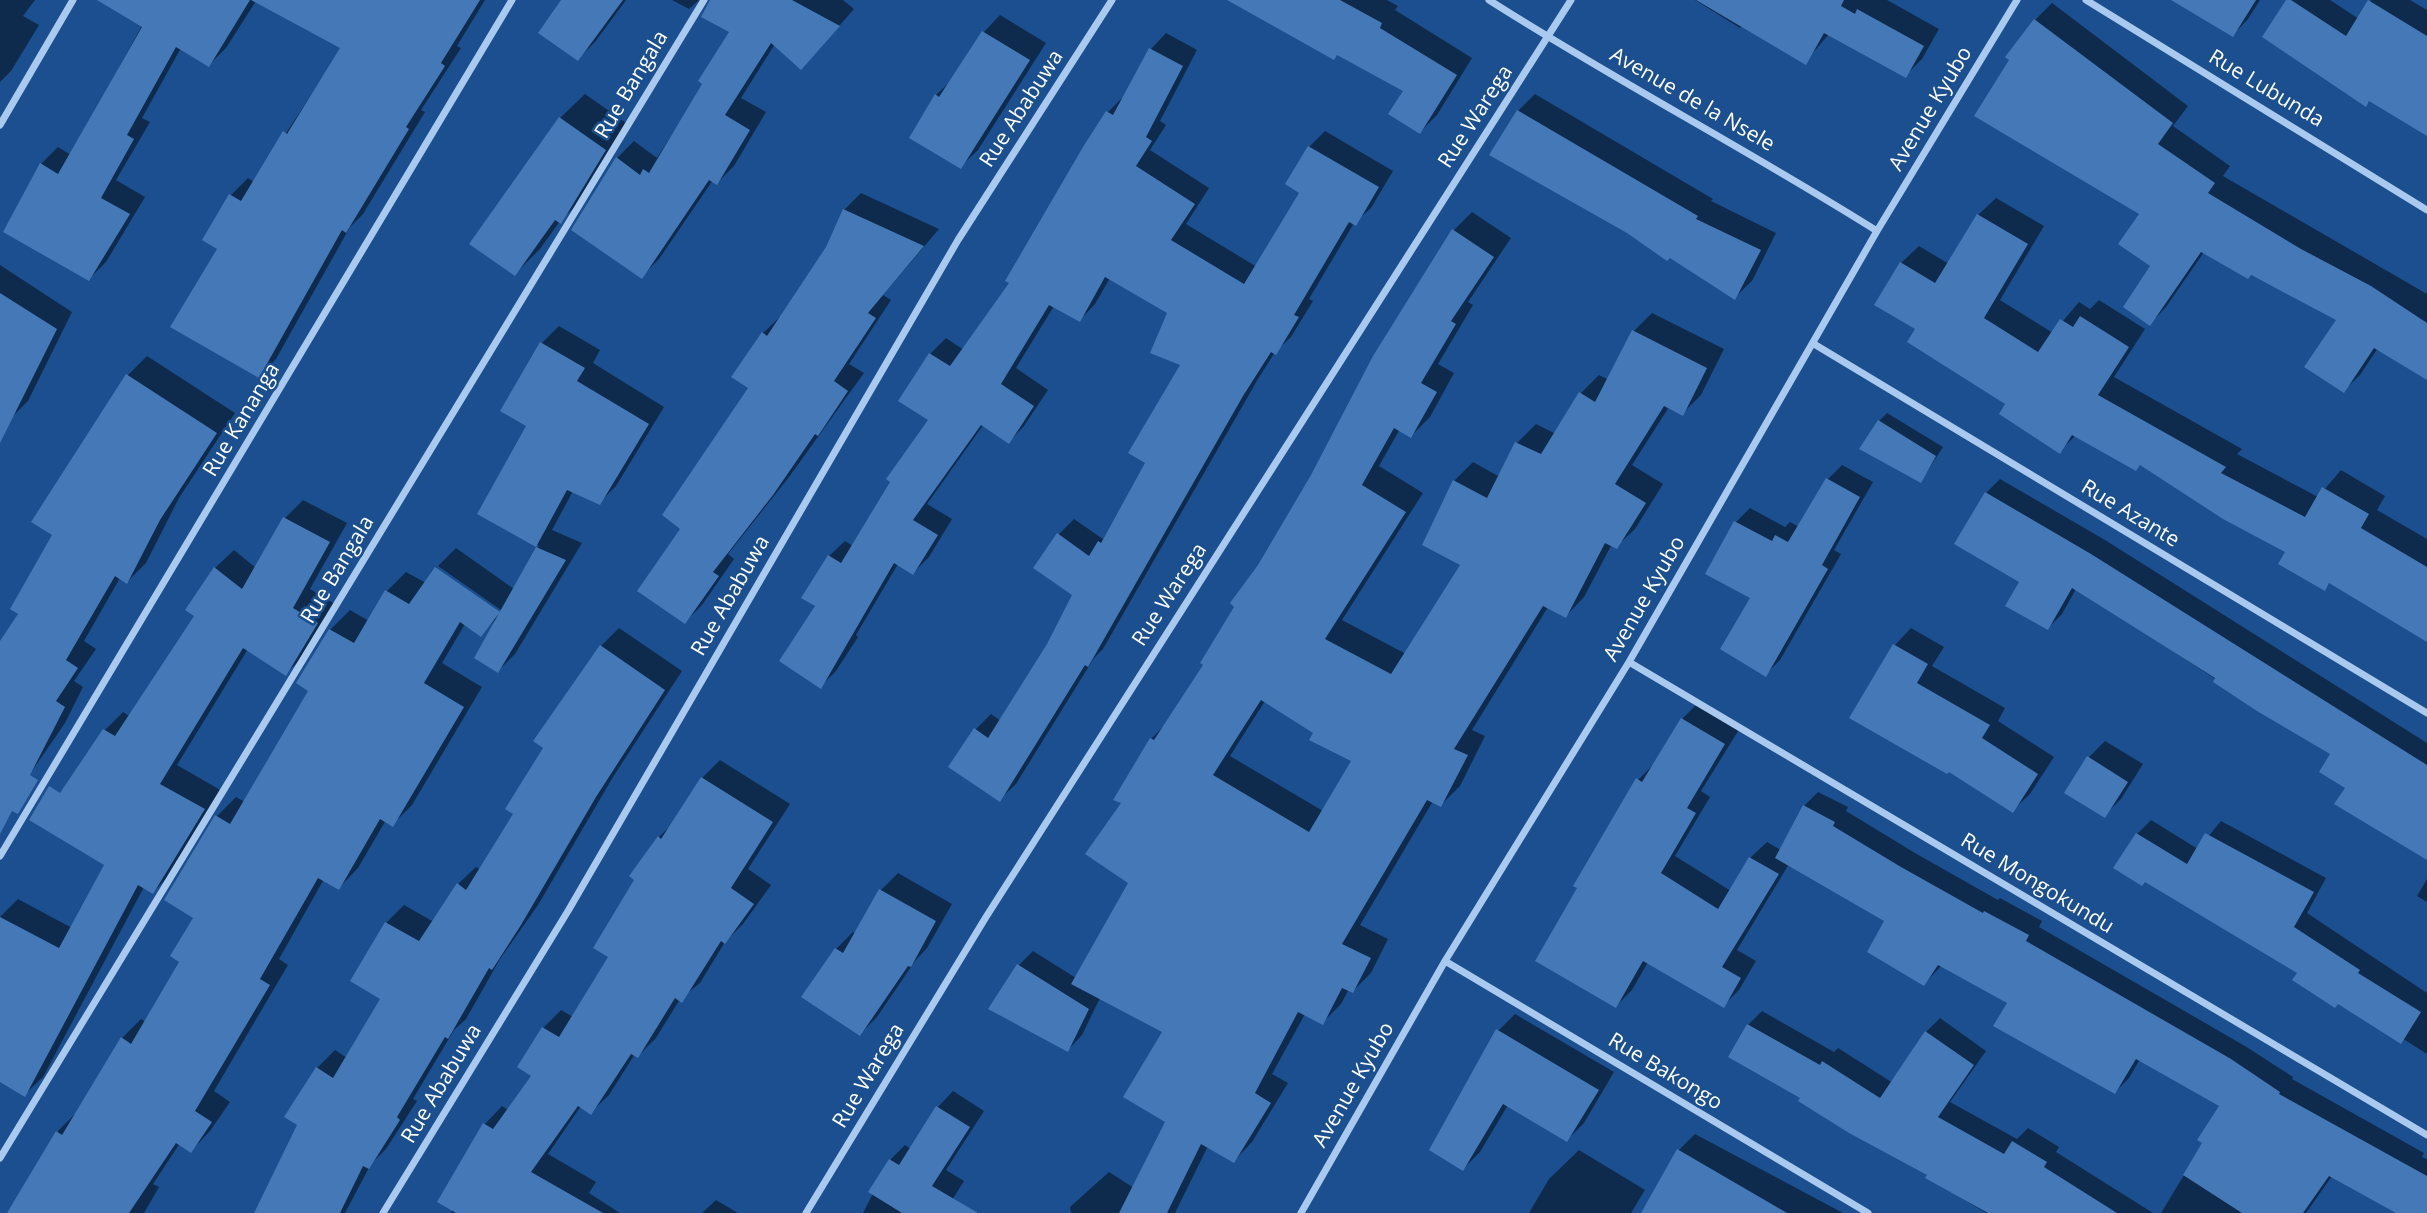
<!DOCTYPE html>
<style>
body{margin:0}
canvas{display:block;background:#1b4f8f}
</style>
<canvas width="2427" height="1213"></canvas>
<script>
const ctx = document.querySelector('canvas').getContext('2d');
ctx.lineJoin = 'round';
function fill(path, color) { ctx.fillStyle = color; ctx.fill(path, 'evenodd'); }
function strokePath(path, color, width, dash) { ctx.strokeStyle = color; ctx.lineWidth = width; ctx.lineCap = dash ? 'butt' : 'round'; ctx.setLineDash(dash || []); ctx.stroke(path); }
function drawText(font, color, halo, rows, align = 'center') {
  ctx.font = font + ' "Open Sans",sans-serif'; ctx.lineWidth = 5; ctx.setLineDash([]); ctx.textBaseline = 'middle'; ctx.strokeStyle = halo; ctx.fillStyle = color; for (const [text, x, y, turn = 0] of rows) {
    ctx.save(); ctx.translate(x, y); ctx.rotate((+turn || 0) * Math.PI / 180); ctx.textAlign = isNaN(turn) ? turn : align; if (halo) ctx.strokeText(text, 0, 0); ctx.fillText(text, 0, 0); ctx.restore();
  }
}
const shadow = new Path2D(`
 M 0,0 L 35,0 L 23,16 L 39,25 L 11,71 L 0,82 Z
 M 156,0 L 485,0 L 457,46 L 461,48 L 421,110 L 425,112 L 363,214 L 350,227 L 276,359 L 259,376 L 219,248 L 231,195 L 248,178 L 254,182 L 342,48 L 256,1 L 226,48 L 209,65 L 181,48 L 142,118 L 150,122 L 116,180 L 145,197 L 106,262 L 89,279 L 41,164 L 58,147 L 71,155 Z
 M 563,0 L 626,0 L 595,42 L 578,59 Z
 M 672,0 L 699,0 L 689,9 Z
 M 712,0 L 843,0 L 854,9 L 818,50 L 775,44 L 741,98 L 766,112 L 734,166 L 717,183 L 713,180 L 659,259 L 642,276 L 617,158 L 634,141 L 657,158 L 705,83 L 731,32 Z
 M 1230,0 L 1387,0 L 1398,6 L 1395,10 L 1472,58 L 1437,115 L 1420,132 L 1405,90 L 1339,53 L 1334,58 Z
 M 1695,0 L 1887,0 L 1939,29 L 1922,59 L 1905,76 L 1829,34 L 1805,62 L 1743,25 L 1740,28 Z
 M 2186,0 L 2260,0 L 2248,19 L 2233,35 Z
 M 2288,0 L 2330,0 L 2359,19 L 2371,0 L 2410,0 L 2427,10 L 2427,135 L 2370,100 L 2366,104 Z
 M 2052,3 L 2188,106 L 2173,126 L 2230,166 L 2223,176 L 2427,294 L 2427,378 L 2378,348 L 2360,375 L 2343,391 L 2339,319 L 2204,252 L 2166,307 L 2150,324 L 2153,266 L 2141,213 L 2035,20 Z
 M 1000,15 L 1046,43 L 978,150 L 961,166 L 936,95 L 954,78 L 984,32 Z
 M 1166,33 L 1197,50 L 1160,121 L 1166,125 L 1150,150 L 1209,188 L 1186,224 L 1257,267 L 1301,192 L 1309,147 L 1325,131 L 1393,171 L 1371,208 L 1354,223 L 1309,299 L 1313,301 L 1291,337 L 1275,352 L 1258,379 L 1103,649 L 1094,658 L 1016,784 L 1000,799 L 975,730 L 991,714 L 1001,721 L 1048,645 L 1075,595 L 1059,534 L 1074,519 L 1103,539 L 1147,462 L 1183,364 L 1169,312 L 1110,278 L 1095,304 L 1080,320 L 1054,306 L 1016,368 L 1048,390 L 1024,426 L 1009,442 L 984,424 L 927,504 L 952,519 L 929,557 L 913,573 L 898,564 L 856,635 L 858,637 L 836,671 L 820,687 L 818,606 L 829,556 L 845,541 L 853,546 L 930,420 L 930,354 L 946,338 L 964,350 L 1011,283 L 1108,112 L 1123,97 L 1151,49 Z
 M 585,94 L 629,125 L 585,197 L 560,221 L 540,249 L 515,274 L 560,118 Z
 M 1535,94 L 1713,199 L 1711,201 L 1776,233 L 1752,281 L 1735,297 L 1518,111 Z
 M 861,193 L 939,229 L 883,295 L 891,300 L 849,364 L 864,373 L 789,477 L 728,554 L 734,559 L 702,605 L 685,622 L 683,529 L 750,388 L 763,333 L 780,317 L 827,247 L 844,210 Z
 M 1996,198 L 2044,226 L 2000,300 L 2053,333 L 2079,302 L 2090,309 L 2099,300 L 2145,329 L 2114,377 L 2242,449 L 2237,454 L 2318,497 L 2341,470 L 2385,496 L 2377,510 L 2427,539 L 2427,641 L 2331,582 L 2324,588 L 2287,552 L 2141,464 L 2136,469 L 2076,435 L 2060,451 L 1918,329 L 1901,263 L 1919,246 L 1949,264 L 1978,215 Z
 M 1472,212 L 1511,238 L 1468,302 L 1473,305 L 1438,364 L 1454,373 L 1430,417 L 1411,436 L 1400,429 L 1379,466 L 1423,493 L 1342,620 L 1406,654 L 1463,564 L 1454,481 L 1473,462 L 1500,477 L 1517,443 L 1536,424 L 1556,434 L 1581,393 L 1599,375 L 1609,380 L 1634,331 L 1652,313 L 1724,349 L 1701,395 L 1682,414 L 1669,407 L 1632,465 L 1663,484 L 1635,529 L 1616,547 L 1612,544 L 1584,597 L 1566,616 L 1548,607 L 1472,730 L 1485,736 L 1460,786 L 1441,805 L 1433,801 L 1360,925 L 1388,939 L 1371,973 L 1353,991 L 1349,989 L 1341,1004 L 1322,1023 L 1305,1014 L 1272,1074 L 1288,1083 L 1252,1142 L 1234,1161 L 1208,1146 L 1175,1213 L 1071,1213 L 1070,1207 L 1109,1172 L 1134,1188 L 1168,1122 L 1164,1031 L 1100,998 L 1082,1035 L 1068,1050 L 1019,965 L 1033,951 L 1076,978 L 1130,882 L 1123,802 L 1151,739 L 1168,722 L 1205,664 L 1454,230 ZM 1265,701 L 1316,732 L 1353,760 L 1323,811 L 1230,756 Z
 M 0,265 L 72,312 L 28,401 L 11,418 L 0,412 Z
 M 559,326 L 600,350 L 593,363 L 664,407 L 616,486 L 599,503 L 573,491 L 552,530 L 582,543 L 515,654 L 498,671 L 496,619 L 481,635 L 465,624 L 442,663 L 482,687 L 412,805 L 393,824 L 386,820 L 358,868 L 339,888 L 324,879 L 279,959 L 288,965 L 214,1091 L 230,1102 L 210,1131 L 191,1151 L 180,1143 L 153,1184 L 159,1187 L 144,1213 L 9,1213 L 57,1132 L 76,1113 L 122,1038 L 141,1019 L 146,1022 L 182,961 L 195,917 L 217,816 L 236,797 L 245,802 L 311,691 L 330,630 L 350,610 L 369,621 L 387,591 L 406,572 L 426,583 L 437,567 L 437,570 L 506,618 L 508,615 L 438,566 L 456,548 L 514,589 L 539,546 L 479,513 L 528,426 L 542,343 Z
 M 147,356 L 235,413 L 179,498 L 146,563 L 127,582 L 120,578 L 84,641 L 96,649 L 74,681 L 83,687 L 65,723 L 23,784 L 0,804 L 0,644 L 21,613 L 128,375 Z
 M 1887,413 L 1943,447 L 1921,481 L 1879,421 Z
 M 1842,465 L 1873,482 L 1834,550 L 1841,554 L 1780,660 L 1766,674 L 1736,522 L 1750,508 L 1785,527 L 1790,522 L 1799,527 L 1828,479 Z
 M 2000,479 L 2105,540 L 2427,743 L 2427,858 L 2348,787 L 2332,754 L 2076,589 L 2062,614 L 2048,628 L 2021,581 L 1986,493 Z
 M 303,500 L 347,523 L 310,589 L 335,604 L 304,656 L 285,674 L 248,649 L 177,765 L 222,791 L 171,874 L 153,892 L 144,887 L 43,1077 L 24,1095 L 0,1080 L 0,917 L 18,899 L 72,928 L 106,864 L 105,730 L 123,712 L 131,717 L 196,615 L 187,609 L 215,568 L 234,550 L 256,568 L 285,518 Z
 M 619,628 L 682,671 L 613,777 L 538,905 L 500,959 L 466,1019 L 454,1030 L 413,1099 L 417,1101 L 386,1149 L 371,1164 L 345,1213 L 254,1213 L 299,1124 L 317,1068 L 335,1050 L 347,1058 L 382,998 L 386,923 L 404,905 L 434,922 L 458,884 L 476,867 L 481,870 L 516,813 L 545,747 L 535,741 L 601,646 Z
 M 1911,628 L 1944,647 L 1932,666 L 2005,708 L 1998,721 L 2054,757 L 2030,794 L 2013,810 L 1949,770 L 1852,717 L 1895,645 Z
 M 1698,703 L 1740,728 L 1701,791 L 1710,797 L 1675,856 L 1731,891 L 1750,858 L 1767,842 L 1781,850 L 1804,806 L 1818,792 L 1848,807 L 1846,811 L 1915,853 L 1998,900 L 2000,898 L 2042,921 L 2039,927 L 2245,1046 L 2293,1077 L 2292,1079 L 2424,1153 L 2422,1157 L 2427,1159 L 2427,1213 L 2399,1213 L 2332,1176 L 2306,1213 L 2161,1213 L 2204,1142 L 2221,1106 L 2140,1059 L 2129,1078 L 2115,1092 L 2009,1002 L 1942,965 L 1924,984 L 1887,920 L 1789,864 L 1737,950 L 1756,961 L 1739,990 L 1723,1006 L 1648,962 L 1632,990 L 1616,1006 L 1638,780 L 1654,764 L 1682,719 Z
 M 2105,741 L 2143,764 L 2121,799 L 2104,816 L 2088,758 Z
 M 720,760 L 790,804 L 748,869 L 771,885 L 743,924 L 725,942 L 700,983 L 680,999 L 656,1038 L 638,1056 L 635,1054 L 609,1095 L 591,1112 L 581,1106 L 548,1154 L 596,1182 L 589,1193 L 620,1213 L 451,1213 L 453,1209 L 439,1201 L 485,1124 L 502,1106 L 508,1110 L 533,1075 L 519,1066 L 543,1028 L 561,1010 L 573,1017 L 610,956 L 659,837 L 674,822 L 702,778 Z
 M 2151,820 L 2198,849 L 2221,821 L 2326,878 L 2307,913 L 2427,993 L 2427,1054 L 2299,973 L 2137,834 Z
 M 898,873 L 952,904 L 927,948 L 915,961 L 877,1017 L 860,1034 L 804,997 L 836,949 L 853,932 L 856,934 L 881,890 Z
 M 2427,879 L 2427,902 L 2417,896 Z
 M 1762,1011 L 1834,1052 L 1838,1048 L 1893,1083 L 1926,1032 L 1940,1018 L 1986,1051 L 1950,1102 L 2017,1139 L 2028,1128 L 2059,1147 L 2056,1152 L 2153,1213 L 1986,1213 L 1927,1177 L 1929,1174 L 1802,1097 L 1748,1025 Z
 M 1515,1014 L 1614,1072 L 1584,1123 L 1567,1140 L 1508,1105 L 1480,1152 L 1463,1169 L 1498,1031 Z
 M 953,1091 L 984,1111 L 946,1170 L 964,1181 L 944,1213 L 863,1213 L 890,1160 L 905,1145 L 911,1149 L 938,1107 Z
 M 1695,1134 L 1843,1213 L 1677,1213 L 1679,1150 Z
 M 1579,1150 L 1645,1190 L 1631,1213 L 1529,1213 L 1549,1179 Z
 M 716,1200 L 738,1213 L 702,1213 Z`);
const building = new Path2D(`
 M 97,0 L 250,0 L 209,67 L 176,47 L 127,135 L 134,139 L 101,198 L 130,214 L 89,281 L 3,232 L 40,163 L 58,174 L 142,27 Z
 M 251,0 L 480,0 L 441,63 L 445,66 L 406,127 L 409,129 L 346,233 L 342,230 L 259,378 L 170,327 L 217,249 L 202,240 L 229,194 L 241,201 L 283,131 L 287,134 L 340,48 Z
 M 561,0 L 623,0 L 578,61 L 538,33 Z
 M 710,0 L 792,0 L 840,26 L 801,70 L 771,43 L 725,115 L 750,130 L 717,185 L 709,180 L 642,279 L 571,230 L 616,157 L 640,175 L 643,169 L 649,173 L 702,84 L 698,81 L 729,32 L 701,17 Z
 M 1227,0 L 1340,0 L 1382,23 L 1380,28 L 1457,75 L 1420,134 L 1388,114 L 1403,91 L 1337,55 L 1334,60 Z
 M 1696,0 L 1844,0 L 1841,6 L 1855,14 L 1857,9 L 1924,46 L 1906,78 L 1824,33 L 1806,65 Z
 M 2171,0 L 2256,0 L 2233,37 Z
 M 2286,0 L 2291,0 L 2346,36 L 2368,0 L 2427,36 L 2427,136 L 2369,101 L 2366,107 L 2262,37 Z
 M 2034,19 L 2173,123 L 2158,144 L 2215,183 L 2208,193 L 2301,249 L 2371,286 L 2427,323 L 2427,380 L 2374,348 L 2344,393 L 2304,367 L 2336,320 L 2251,275 L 2248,279 L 2201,252 L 2150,326 L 2123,307 L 2150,266 L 2118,244 L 2139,214 L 1974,116 L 2009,60 L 2005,57 Z
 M 982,31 L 1030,60 L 961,169 L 909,138 L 935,94 L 939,97 Z
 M 1149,48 L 1183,66 L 1146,137 L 1152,141 L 1136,166 L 1195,204 L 1171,240 L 1244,284 L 1299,193 L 1285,184 L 1308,146 L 1379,187 L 1356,226 L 1349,222 L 1294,315 L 1299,317 L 1276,355 L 1271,352 L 1243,396 L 1088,667 L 1085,665 L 1000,802 L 948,767 L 974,728 L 988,738 L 1047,644 L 1072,595 L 1033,568 L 1057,533 L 1089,556 L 1098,541 L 1101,543 L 1145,463 L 1128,453 L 1180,365 L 1150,353 L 1167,313 L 1105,277 L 1080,322 L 1049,305 L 1001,384 L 1034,406 L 1009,444 L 981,425 L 913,520 L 938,535 L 913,575 L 894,563 L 821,689 L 779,661 L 815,606 L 801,598 L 828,555 L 841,563 L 890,482 L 886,479 L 928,420 L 898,401 L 929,353 L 950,366 L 1009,283 L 1005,281 L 1083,147 L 1106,111 L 1113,115 Z
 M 1517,110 L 1698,216 L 1696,219 L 1761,250 L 1735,300 L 1670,258 L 1667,261 L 1627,233 L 1489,155 Z
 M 559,117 L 606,150 L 561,224 L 555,220 L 515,276 L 469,244 Z
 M 843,209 L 924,246 L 868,313 L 876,318 L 834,381 L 848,391 L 818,436 L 815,434 L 773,495 L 713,572 L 719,576 L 685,624 L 637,591 L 680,529 L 662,515 L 748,388 L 731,377 L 762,332 L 767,336 L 826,247 Z
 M 1977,214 L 2028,244 L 1984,318 L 2038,352 L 2060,319 L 2073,327 L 2080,316 L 2129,347 L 2098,395 L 2226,467 L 2221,473 L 2305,517 L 2322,487 L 2369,514 L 2361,528 L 2427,567 L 2427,642 L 2329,583 L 2325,591 L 2278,564 L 2285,552 L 2223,519 L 2140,465 L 2136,471 L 2072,435 L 2060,454 L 1999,414 L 2005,404 L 1907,342 L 1915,329 L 1874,305 L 1900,262 L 1935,283 Z
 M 1452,229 L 1494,257 L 1451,321 L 1456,324 L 1421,383 L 1437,392 L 1411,438 L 1394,428 L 1362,485 L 1406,512 L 1325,639 L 1391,674 L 1460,565 L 1422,545 L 1453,480 L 1487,498 L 1515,442 L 1541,454 L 1579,392 L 1595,402 L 1632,330 L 1707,368 L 1683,416 L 1664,406 L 1615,484 L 1646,503 L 1617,549 L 1605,543 L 1566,618 L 1543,606 L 1454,749 L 1468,755 L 1441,807 L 1427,800 L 1342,944 L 1371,958 L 1353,993 L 1342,988 L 1323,1025 L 1298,1012 L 1255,1093 L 1271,1103 L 1234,1163 L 1201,1144 L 1167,1213 L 1119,1213 L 1165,1122 L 1123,1097 L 1162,1032 L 1071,984 L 1128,883 L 1085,854 L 1121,803 L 1113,800 L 1150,738 L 1154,740 L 1203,665 L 1200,663 L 1234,607 L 1230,603 L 1258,565 L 1311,475 L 1373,356 ZM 1261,700 L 1313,733 L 1309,740 L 1351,761 L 1309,832 L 1213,775 Z
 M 0,293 L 57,329 L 0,443 Z
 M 540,342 L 585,368 L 577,381 L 649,424 L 600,505 L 567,490 L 536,547 L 477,514 L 526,426 L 500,411 Z
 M 126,374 L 217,433 L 160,520 L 127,584 L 115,576 L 66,660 L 78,668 L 56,701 L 65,707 L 30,775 L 38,780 L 18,814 L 12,811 L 0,834 L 0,641 L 18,614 L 10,609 L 52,535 L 31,522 Z
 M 1878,420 L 1936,456 L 1921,483 L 1859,449 Z
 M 1826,478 L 1860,497 L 1822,565 L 1828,569 L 1766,677 L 1720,649 L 1750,598 L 1705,574 L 1734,521 L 1772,541 L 1775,535 L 1788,542 Z
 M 1985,492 L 2091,554 L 2427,765 L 2427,860 L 2334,804 L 2345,788 L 2319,772 L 2330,754 L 2257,711 L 2213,682 L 2215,678 L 2072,588 L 2048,630 L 2005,606 L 2019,582 L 1954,544 Z
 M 283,517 L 330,542 L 293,608 L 318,623 L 286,676 L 243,648 L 160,784 L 205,809 L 153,894 L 138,885 L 25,1097 L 0,1082 L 0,917 L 59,948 L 104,865 L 29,820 L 49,786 L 60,793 L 103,729 L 115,736 L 194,616 L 185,610 L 214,567 L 242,589 Z
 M 536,547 L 566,560 L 498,673 L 474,658 Z
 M 435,567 L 500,612 L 481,637 L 460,622 L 424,683 L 464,707 L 393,827 L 380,819 L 339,890 L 318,878 L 260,979 L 270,985 L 195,1111 L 212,1122 L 191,1153 L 176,1143 L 129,1213 L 7,1213 L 56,1131 L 62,1135 L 121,1037 L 131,1044 L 179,962 L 170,956 L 193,918 L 164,900 L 215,815 L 230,824 L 308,691 L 296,683 L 329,629 L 354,643 L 385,590 L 409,604 Z
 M 1893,644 L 1928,664 L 1917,683 L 1990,725 L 1982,738 L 2038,774 L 2013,813 L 1949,772 L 1947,774 L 1849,718 Z
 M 600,645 L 665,690 L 596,797 L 521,925 L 492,970 L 489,968 L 448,1039 L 445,1037 L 397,1117 L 400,1120 L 369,1169 L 363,1166 L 340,1213 L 254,1213 L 297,1125 L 284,1117 L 316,1067 L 333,1078 L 380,999 L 350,981 L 385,922 L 419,941 L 457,883 L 466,890 L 513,814 L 505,809 L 543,748 L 533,741 Z
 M 1681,718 L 1725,744 L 1687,808 L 1696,813 L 1661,873 L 1718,909 L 1749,857 L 1779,874 L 1722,967 L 1741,978 L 1724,1008 L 1643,961 L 1616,1008 L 1535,961 L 1577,888 L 1573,886 L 1636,778 L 1642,782 Z
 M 2087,756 L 2128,782 L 2105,818 L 2064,793 Z
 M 701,777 L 773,822 L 731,888 L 754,904 L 725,944 L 721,941 L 682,1003 L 675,998 L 638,1058 L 631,1054 L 591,1115 L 578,1106 L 531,1172 L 603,1213 L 456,1213 L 437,1202 L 483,1123 L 493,1129 L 531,1076 L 517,1067 L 542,1027 L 559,1037 L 608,957 L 593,948 L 634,880 L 629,876 L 658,836 L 661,839 Z
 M 1803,805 L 1835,822 L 1833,826 L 1901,867 L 1983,913 L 1984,911 L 2029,935 L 2026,941 L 2231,1059 L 2280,1092 L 2279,1094 L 2427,1176 L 2427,1213 L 2396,1213 L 2329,1176 L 2303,1213 L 2242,1213 L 2183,1175 L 2202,1143 L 2197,1140 L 2219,1106 L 2136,1059 L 2115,1094 L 1993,1026 L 2007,1003 L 1938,965 L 1924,986 L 1867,952 L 1884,921 L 1775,858 Z
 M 2136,833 L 2187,864 L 2205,833 L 2314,892 L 2294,927 L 2360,970 L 2358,973 L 2421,1012 L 2401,1044 L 2338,1004 L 2335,1008 L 2292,980 L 2297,973 L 2145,882 L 2142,886 L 2113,868 Z
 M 879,889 L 936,921 L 911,967 L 908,966 L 860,1036 L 801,997 L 835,948 L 843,953 Z
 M 1017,964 L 1089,1009 L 1068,1052 L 988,1009 Z
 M 1747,1024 L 1820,1065 L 1822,1061 L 1880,1098 L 1925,1031 L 1974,1065 L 1938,1117 L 2004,1154 L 2012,1141 L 2047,1162 L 2044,1167 L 2117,1213 L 1988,1213 L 1925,1178 L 1927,1175 L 1849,1133 L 1798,1101 L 1800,1098 L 1728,1057 Z
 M 1496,1029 L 1599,1090 L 1567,1142 L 1503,1104 L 1463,1171 L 1429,1150 Z
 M 936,1106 L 970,1127 L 932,1186 L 978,1213 L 902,1213 L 868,1192 L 889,1159 L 899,1165 Z
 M 1677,1149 L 1787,1213 L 1641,1213 Z`);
const minor = new Path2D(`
 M 1489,0 C 1616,81 1750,151 1877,231
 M 2086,0 L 2427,210
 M 0,125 L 73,0
 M 1814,344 L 2427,713
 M 1629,662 L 2427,1135
 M 0,856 L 512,0
 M 1445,961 L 1868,1213
 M 0,1158 L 704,0
 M 383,1213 L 568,911 L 958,240 L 1112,0
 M 806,1213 L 986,917 L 1571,0
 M 1301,1213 L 1445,961 L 1629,662 L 1877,231 L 2017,0`);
const streetNames = [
 ["Rue Bangala",632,85,-59],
 ["Rue Lubunda",2266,89,31],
 ["Avenue de la Nsele",1692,100,30],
 ["Rue Ababuwa",1022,109,-57],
 ["Avenue Kyubo",1931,109,-59],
 ["Rue Warega",1476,117,-57],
 ["Rue Kananga",242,420,-59],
 ["Rue Azante",2130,514,31],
 ["Rue Bangala",338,570,-59],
 ["Rue Warega",1170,595,-57],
 ["Rue Ababuwa",731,596,-60],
 ["Avenue Kyubo",1645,599,-60],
 ["Rue Mongokundu",2037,884,31],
 ["Rue Bakongo",1665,1072,31],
 ["Rue Warega",869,1076,-59],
 ["Rue Ababuwa",442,1084,-59],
 ["Avenue Kyubo",1354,1085,-60]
];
fill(shadow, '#0007');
fill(building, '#4478b7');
strokePath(minor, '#a9c9ee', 7);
drawText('21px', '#fff', '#1b4f8f', streetNames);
</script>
